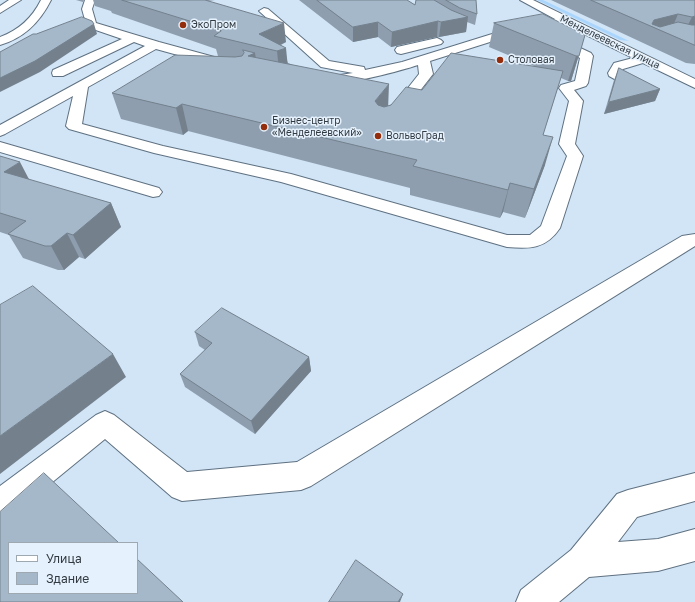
<!DOCTYPE html>
<meta charset="utf-8">
<style>
body{margin:0}
#map{position:relative;width:695px;height:602px;overflow:hidden;background:#d1e5f7;font-family:"Golos Text",sans-serif}
canvas{display:block}
.legend{position:absolute;left:8px;top:542px;width:130px;height:52px;box-sizing:border-box;background:#e5f1fc;border:1px solid #9da8b1;margin:0;padding:5px 7px;list-style:none;font-size:12px;color:#323a41}
.legend li{display:flex;align-items:center;gap:8px;height:20px}
.legend b{width:20px;border:1px solid #9da8b1}
</style>
<div id="map">
<canvas width="695" height="602"></canvas>
<ul class="legend">
<li><b style="height:5px;background:#fff"></b>Улица</li>
<li><b style="height:11px;background:#a5b8ca"></b>Здание</li>
</ul>
</div>
<script>
const ctx = document.querySelector('canvas').getContext('2d');
ctx.lineJoin = 'round';
function fill(path, color) { ctx.fillStyle = color; ctx.fill(path, 'evenodd'); }
function strokePath(path, color, width, dash) { ctx.strokeStyle = color; ctx.lineWidth = width; ctx.lineCap = dash ? 'butt' : 'round'; ctx.setLineDash(dash || []); ctx.stroke(path); }
function drawText(font, color, halo, rows, align = 'center') {
  ctx.font = font + ' "Golos Text",sans-serif'; ctx.lineWidth = 3; ctx.setLineDash([]); ctx.textBaseline = 'middle'; ctx.strokeStyle = halo; ctx.fillStyle = color; for (const [text, x, y, turn = 0] of rows) {
    ctx.save(); ctx.translate(x, y); ctx.rotate((+turn || 0) * Math.PI / 180); ctx.textAlign = isNaN(turn) ? turn : align; if (halo) ctx.strokeText(text, 0, 0); ctx.fillText(text, 0, 0); ctx.restore();
  }
}
const green = new Path2D(`
 M 537,0 L 543,0 L 629,41 L 620,40 Z`);
const minor = new Path2D(`
 M 9,0 L 21,0 L 0,13 L 0,6 Z
 M 41,0 L 51,0 C 40,22 24,38 0,45 L 0,37 C 19,30 32,18 41,0 Z
 M 85,0 L 95,0 L 92,9 L 96,23 L 159,42 L 229,61 L 231,64 L 229,67 L 225,68 L 156,49 L 88,87 L 82,124 L 163,146 L 291,174 L 507,235 L 530,235 L 541,226 L 567,156 L 559,144 L 569,101 L 559,88 L 561,85 L 575,81 L 580,58 L 549,41 L 547,39 L 549,37 L 557,37 L 591,53 L 593,56 L 588,83 L 586,86 L 574,90 L 583,101 L 575,144 L 583,156 L 560,228 C 546,249 530,249 507,247 L 281,182 L 154,153 L 69,129 L 66,126 L 73,96 L 5,134 L 0,136 L 0,125 L 145,46 L 134,42 L 63,76 L 53,76 L 52,73 L 53,70 L 122,39 L 87,27 L 82,9 Z
 M 520,0 L 533,0 L 695,79 L 695,88 L 643,63 L 623,69 L 621,72 L 648,86 L 650,89 L 648,92 L 638,92 L 609,76 L 608,73 L 614,63 L 633,58 L 564,24 L 512,35 L 430,61 L 433,74 L 401,115 L 396,116 L 391,115 L 389,112 L 419,74 L 418,65 C 400,71 336,88 320,84 L 318,81 L 320,78 L 353,73 L 321,67 L 259,11 L 264,8 L 268,9 L 329,61 L 364,67 L 365,70 L 402,62 L 505,30 L 555,19 Z
 M 437,38 L 441,40 L 443,42 L 441,44 L 401,54 L 397,53 L 395,50 L 397,47 Z
 M 0,142 L 159,188 L 162,192 L 159,196 L 153,197 L 0,152 Z
 M 695,234 L 695,246 L 311,486 L 301,490 L 182,501 L 172,497 L 105,439 L 11,516 L 0,520 L 0,486 L 96,415 L 105,411 L 114,415 L 187,472 L 297,462 L 682,236 Z`);
const major = new Path2D(`
 M 695,473 L 695,501 L 637,517 L 618,542 L 658,539 L 695,529 L 695,561 L 658,571 L 589,577 L 559,602 L 516,602 L 521,590 L 571,550 L 617,494 L 628,490 Z`);
const wall = new Path2D(`
 M 76,0 L 84,0 L 83,2 Z
 M 93,0 L 215,0 L 208,1 L 286,42 L 281,45 L 288,63 L 388,106 L 422,90 L 534,66 L 489,47 L 494,23 L 585,35 L 571,81 L 568,81 L 561,78 L 543,135 L 545,165 L 525,218 L 503,212 L 500,218 L 410,195 L 410,188 L 188,131 L 183,135 L 121,119 L 112,93 L 221,57 L 218,56 L 216,49 L 112,13 L 111,11 L 95,6 Z
 M 299,0 L 407,0 L 415,5 L 416,0 L 476,0 L 477,14 L 475,25 L 467,22 L 466,32 L 439,37 L 437,37 L 391,47 L 378,37 L 353,42 Z
 M 551,0 L 695,0 L 695,64 L 686,63 Z
 M 619,68 L 660,89 L 655,101 L 604,114 L 614,80 Z
 M 0,156 L 30,180 L 111,203 L 121,227 L 85,259 L 79,257 L 64,270 L 58,270 L 23,258 L 9,235 L 0,232 Z
 M 195,332 L 309,357 L 311,371 L 255,434 L 185,387 L 180,374 L 205,350 L 199,346 Z`);
const shadedWall = new Path2D(`
 M 678,14 L 671,31 L 651,26 L 654,20 Z
 M 695,16 L 695,33 L 684,33 L 692,17 Z
 M 468,17 L 466,32 L 439,37 L 441,22 Z
 M 438,21 L 437,37 L 391,47 L 392,32 Z
 M 378,22 L 378,37 L 353,42 L 353,27 Z
 M 284,23 L 286,42 L 271,49 L 259,34 Z
 M 94,24 L 97,34 L 40,72 L 0,92 L 0,78 Z
 M 585,35 L 571,81 L 568,81 L 576,56 Z
 M 286,48 L 288,68 L 279,71 L 277,51 Z
 M 255,53 L 259,78 L 248,56 Z
 M 389,84 L 388,110 L 374,128 L 375,101 Z
 M 660,89 L 655,101 L 604,114 L 609,102 Z
 M 182,104 L 188,131 L 183,135 L 176,108 Z
 M 553,137 L 545,165 L 525,218 L 534,189 Z
 M 20,162 L 32,185 L 4,172 Z
 M 510,183 L 503,212 L 500,218 Z
 M 111,203 L 121,227 L 85,259 L 73,235 Z
 M 67,233 L 79,257 L 64,270 L 51,246 Z
 M 113,354 L 126,377 L 0,474 L 0,436 Z
 M 309,357 L 311,371 L 255,434 L 251,421 Z
 M 403,594 L 400,602 L 398,602 Z`);
const building = new Path2D(`
 M 122,0 L 205,0 L 284,23 L 259,34 L 286,48 L 277,51 L 214,36 L 221,31 Z
 M 317,0 L 407,0 L 415,5 L 416,0 L 434,0 L 451,10 L 468,17 L 441,22 L 438,21 L 392,32 L 378,22 L 353,27 Z
 M 446,0 L 476,0 L 477,14 L 460,8 Z
 M 591,0 L 695,0 L 695,16 L 692,17 L 678,14 L 654,20 L 652,24 L 660,27 L 678,22 L 692,25 L 695,25 L 695,45 Z
 M 543,14 L 585,35 L 579,56 L 576,56 L 494,23 Z
 M 82,17 L 92,21 L 94,24 L 35,61 L 0,78 L 0,52 L 33,34 L 36,34 Z
 M 243,50 L 255,53 L 248,56 L 389,84 L 375,101 L 378,105 L 384,107 L 391,105 L 406,87 L 422,90 L 451,53 L 563,71 L 543,135 L 553,137 L 534,189 L 510,183 L 508,190 L 413,166 L 417,160 L 182,104 L 176,108 L 112,93 L 175,55 L 235,57 L 242,56 L 244,53 Z
 M 619,68 L 660,89 L 609,102 Z
 M 0,156 L 20,162 L 4,172 L 111,203 L 73,235 L 67,233 L 51,246 L 45,246 L 8,234 L 26,221 L 0,213 Z
 M 33,286 L 113,354 L 0,436 L 0,305 Z
 M 222,308 L 309,357 L 251,421 L 180,374 L 212,343 L 195,332 Z
 M 44,473 L 119,543 L 9,543 L 9,593 L 137,593 L 137,559 L 183,602 L 0,602 L 0,512 Z
 M 356,560 L 403,594 L 398,602 L 329,602 Z`);
const markers = [
 [183,25,4,"#942d0b"],
 [500,60,4,"#942d0b"],
 [264,127,4,"#942d0b"],
 [378,136,4,"#942d0b"]
];
const farPoinames = [
 ["ЭкоПром",191,25],
 ["Столовая",508,60],
 ["Бизнес-центр",272,121],
 ["«Менделеевский»",272,133],
 ["ВольвоГрад",386,136]
];
const farStreetnames = [
 ["Менделеевская улица",610,42,26]
];
fill(green, '#aad6fe');
strokePath(minor, '#5f7181', 2);
strokePath(major, '#5f7181', 2);
fill(minor, '#fff');
fill(major, '#fff');
fill(wall, '#8e9eae');
fill(shadedWall, '#74818d');
fill(building, '#a5b8ca');
strokePath(building, '#74818d', 1);
for (const [x, y, r, color] of markers) { const dot = new Path2D(); dot.arc(x, y, r, 0, 2 * Math.PI); ctx.fillStyle = color; ctx.fill(dot); strokePath(dot, '#e5f1fc', 1.5); }
drawText('10px', '#323a41', '#e5f1fc', farPoinames, 'left');
drawText('10px', '#323a41', '#e5f1fc', farStreetnames);
</script>
